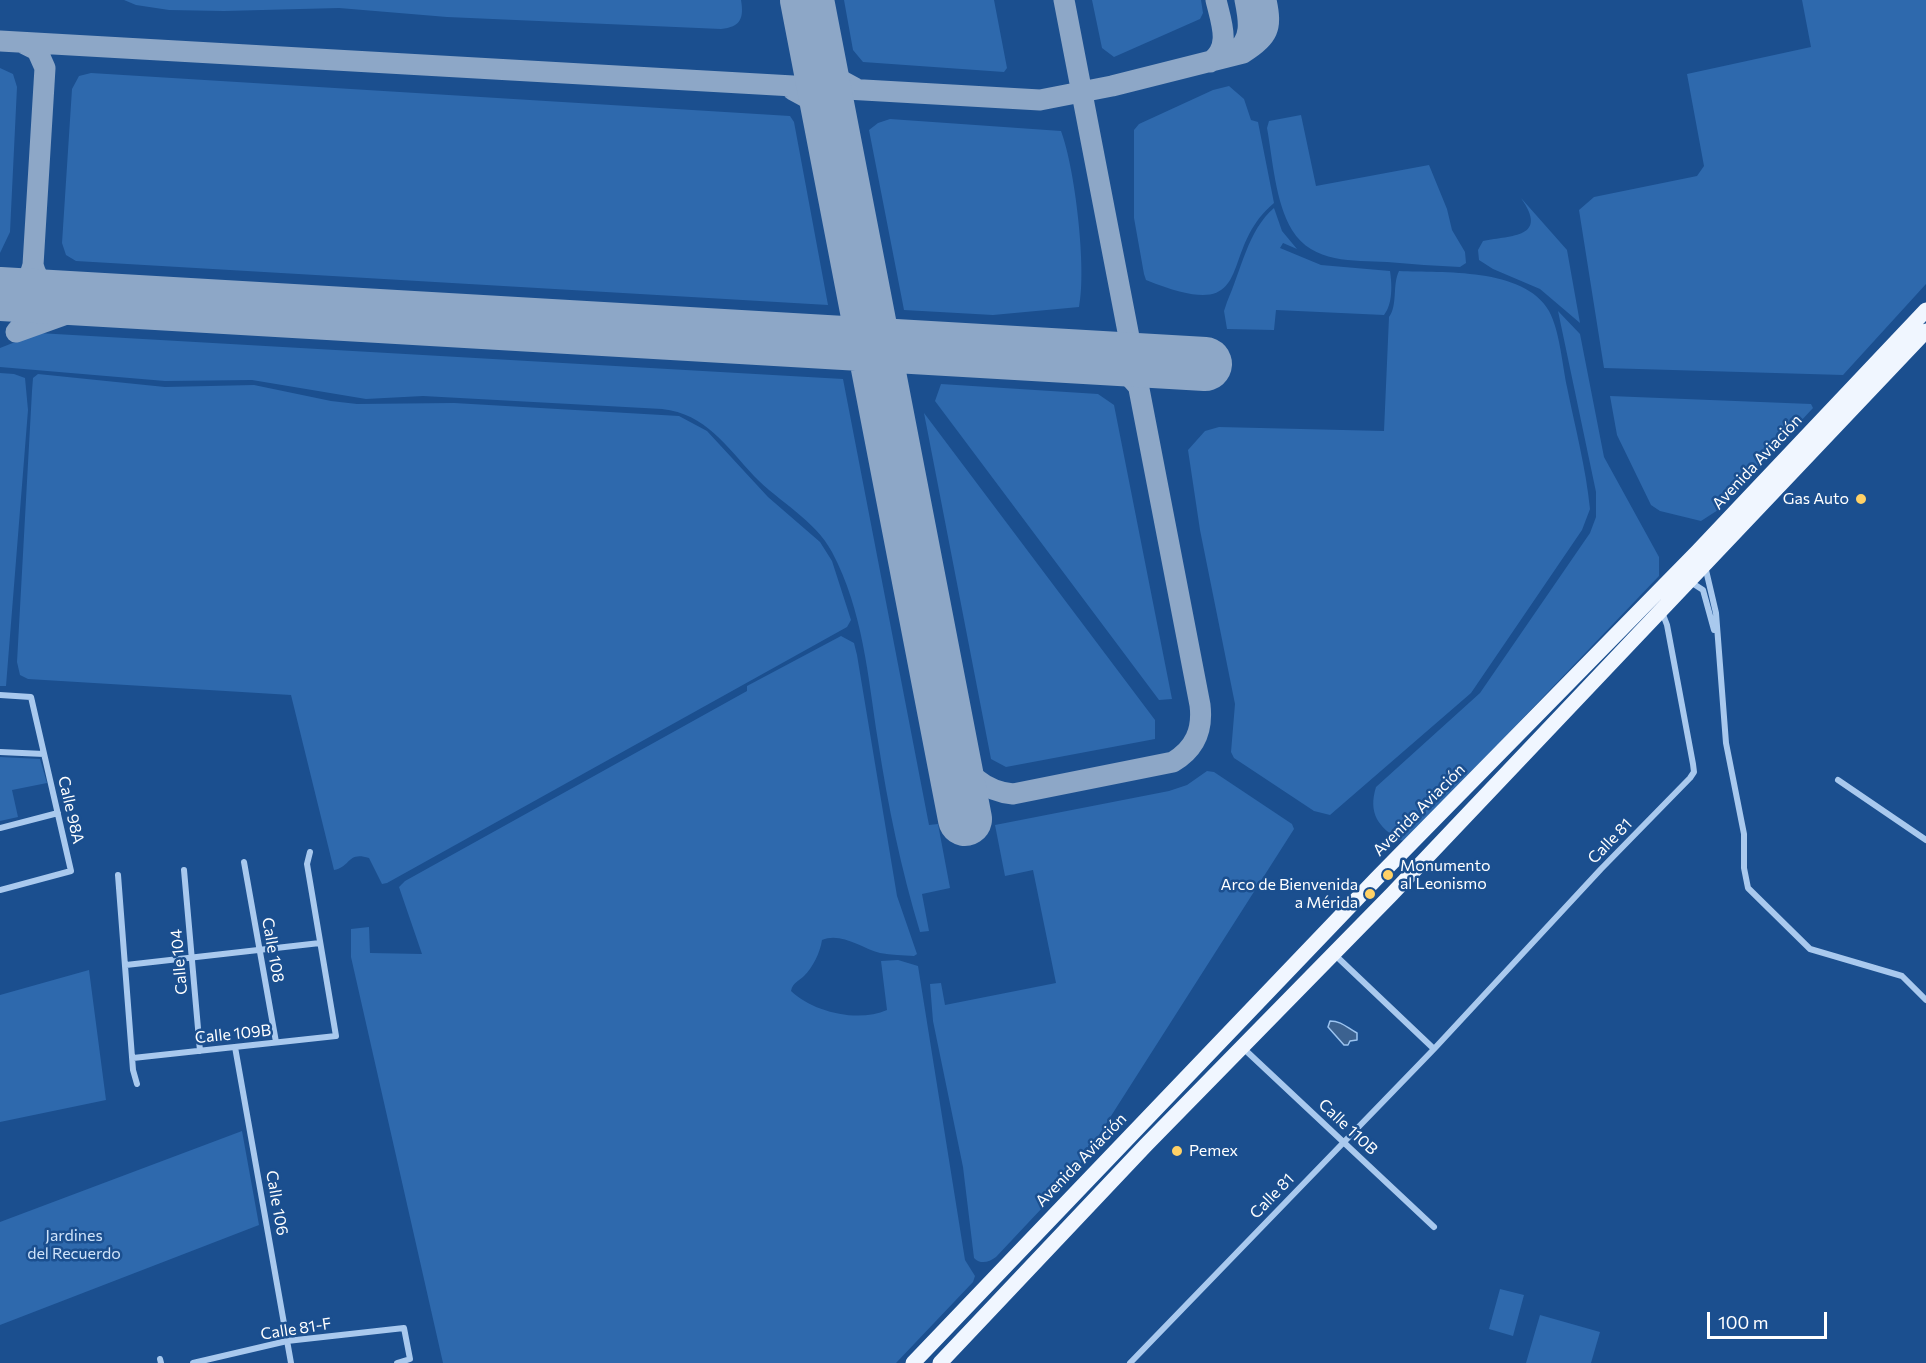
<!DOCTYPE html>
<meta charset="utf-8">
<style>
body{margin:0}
#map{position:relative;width:1926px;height:1363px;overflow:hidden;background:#1b4f8f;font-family:Commissioner,sans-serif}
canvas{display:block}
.scale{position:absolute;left:1707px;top:1312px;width:120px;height:27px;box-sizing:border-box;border:3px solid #fff;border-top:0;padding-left:8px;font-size:18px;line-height:21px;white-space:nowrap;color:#fff;-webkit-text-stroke:4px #1b4f8f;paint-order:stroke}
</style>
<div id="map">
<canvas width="1926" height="1363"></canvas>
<div class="scale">100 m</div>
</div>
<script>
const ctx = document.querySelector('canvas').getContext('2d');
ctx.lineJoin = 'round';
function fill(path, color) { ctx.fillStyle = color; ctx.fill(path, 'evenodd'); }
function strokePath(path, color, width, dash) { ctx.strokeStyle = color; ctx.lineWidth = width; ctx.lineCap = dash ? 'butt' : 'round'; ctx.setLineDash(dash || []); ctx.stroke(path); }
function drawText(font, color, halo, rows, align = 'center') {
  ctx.font = font + ' Commissioner,sans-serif'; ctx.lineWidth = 5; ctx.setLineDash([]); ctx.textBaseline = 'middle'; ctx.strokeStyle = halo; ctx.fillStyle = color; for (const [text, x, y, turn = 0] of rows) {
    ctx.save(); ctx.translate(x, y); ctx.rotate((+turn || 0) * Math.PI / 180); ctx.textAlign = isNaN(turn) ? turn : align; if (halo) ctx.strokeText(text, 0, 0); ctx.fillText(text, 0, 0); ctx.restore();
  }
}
const green = new Path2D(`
 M 124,0 L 741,0 C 744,18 741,27 721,29 L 447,17 L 339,8 L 224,11 L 169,10 L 136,5 Z
 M 844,0 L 994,0 L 1007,68 L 1004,72 L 863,62 L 853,50 Z
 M 1092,0 L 1201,0 L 1203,13 L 1200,19 L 1114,57 L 1102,48 Z
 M 1802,0 L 1926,0 L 1926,284 L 1843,375 L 1604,368 L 1579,210 L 1594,197 L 1697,176 L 1704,166 L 1687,74 L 1811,47 Z
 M 0,68 L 13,74 L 17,87 L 10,232 L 0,253 Z
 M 91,73 L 790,116 L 794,122 L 828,305 L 76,261 L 66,255 L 62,243 L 72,89 L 79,76 Z
 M 1229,86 L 1244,99 L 1251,120 L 1258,122 L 1274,203 C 1214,253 1263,327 1146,280 L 1144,274 L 1134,218 L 1134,130 L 1139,124 L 1213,90 Z
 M 1301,115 L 1316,186 L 1429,165 L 1447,209 L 1452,230 L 1465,252 L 1466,263 L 1460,267 C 1436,266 1412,264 1387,262 C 1353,260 1313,264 1292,230 C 1275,201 1273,161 1267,128 L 1269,121 Z
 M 890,119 L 1061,131 C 1075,168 1087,269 1079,307 L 993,315 L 904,310 L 869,130 L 878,123 Z
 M 1521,198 L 1567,250 L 1580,323 L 1540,289 L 1493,269 L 1479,260 L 1478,250 L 1483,241 C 1512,235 1549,238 1521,198 Z
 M 1274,208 L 1282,231 L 1297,249 L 1283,243 L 1280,248 L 1321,265 L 1390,271 C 1392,284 1393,304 1384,315 L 1276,310 L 1274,330 L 1227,329 L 1224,311 L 1227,302 C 1241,271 1248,230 1274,208 Z
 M 1399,271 C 1442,273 1524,267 1549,311 C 1560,332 1562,363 1567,387 C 1575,427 1586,468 1590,509 L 1582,530 L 1471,693 L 1330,815 L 1314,811 L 1234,758 L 1231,752 L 1235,704 L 1200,530 L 1188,450 L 1205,431 L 1219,427 L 1384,431 L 1389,317 C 1398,305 1392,285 1399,271 Z
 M 1558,311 L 1580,334 L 1604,457 L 1659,557 L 1659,576 L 1411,835 L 1404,841 L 1400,840 C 1378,827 1368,813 1376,787 L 1480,693 L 1590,533 L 1596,517 L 1596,492 Z
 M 38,333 L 843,379 L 929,825 L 938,824 L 950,888 L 922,894 L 929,931 L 920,932 C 901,869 888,806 878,741 C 868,677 863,610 832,552 C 815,520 779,502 754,476 C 726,446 706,414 662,409 L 423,396 L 366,399 L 252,380 L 165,381 L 0,367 L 0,348 Z
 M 0,373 L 14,374 L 25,378 L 28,410 L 6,686 L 0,686 Z
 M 38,374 L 165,387 L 254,385 L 331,401 L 357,404 L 454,403 L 679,416 L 707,431 L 768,497 L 820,542 L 832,561 L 851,620 L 847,627 L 387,883 L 382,884 L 369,858 C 347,851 351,867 334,870 L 291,695 L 28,679 L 20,675 L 17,662 L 32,391 L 33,378 Z
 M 941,384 L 1098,394 L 1114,405 L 1172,699 L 1159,700 L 935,401 Z
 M 1610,396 L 1811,404 L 1813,408 L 1718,510 L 1701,521 L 1660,511 L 1651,505 L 1617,435 Z
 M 924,413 L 1155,720 L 1155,739 L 1006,767 L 991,759 Z
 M 841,636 L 854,643 L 857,655 L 897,896 L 917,954 L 914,956 C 903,955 891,955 880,953 C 861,948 841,932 822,940 C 820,953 813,967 804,976 C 798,982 793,982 791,991 C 813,1012 858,1023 887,1010 L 881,961 L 898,960 L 918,966 L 965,1260 L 975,1276 L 973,1282 L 896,1363 L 443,1363 L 351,957 L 351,929 L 369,927 L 370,953 L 422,954 L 399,887 L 405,881 L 747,691 L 747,686 Z
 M 0,757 L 40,759 L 47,783 L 12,790 L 18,817 L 0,821 Z
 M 1207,771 L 1214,772 L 1292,824 L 1294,829 L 1074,1174 L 996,1257 C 989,1262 981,1265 974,1258 L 963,1167 L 933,1021 L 930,984 L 941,983 L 945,1005 L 1056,983 L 1033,870 L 1005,876 L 995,825 L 1169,791 L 1187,785 Z
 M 89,970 L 106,1100 L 0,1122 L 0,995 Z
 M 242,1131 L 259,1225 L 0,1325 L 0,1222 Z
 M 1500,1289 L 1524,1295 L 1513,1336 L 1489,1329 Z
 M 1540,1315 L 1600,1332 L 1591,1363 L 1526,1363 Z`);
const water = new Path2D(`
 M 1330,1021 C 1342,1021 1347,1028 1357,1033 L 1357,1040 L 1350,1041 L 1348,1045 L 1344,1045 L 1328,1027 Z`);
const taxiway = new Path2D(`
 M 0,41 L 1040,100 L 1112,86 L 1243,53 C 1269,37 1272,28 1266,0
 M 816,50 L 831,75 L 855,88
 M 1234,53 C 1253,39 1249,20 1245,0
 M 1210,62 C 1232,47 1221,22 1216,0
 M 793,90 L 817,103 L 831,125
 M 33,265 C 38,284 48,292 66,298
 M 2,294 C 19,290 29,282 33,265 L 45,68 L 37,50 L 23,43
 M 2,294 C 21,299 33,315 16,332 L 83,308 L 121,301
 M 1094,357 L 1122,368 L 1139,387
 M 951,744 C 963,771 982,791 1013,794 L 1173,762 C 1195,749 1203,730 1200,705 L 1064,0`);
const runway = new Path2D(`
 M 807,0 L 965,819
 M 0,294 L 1205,364`);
const street = new Path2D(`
 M 1705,566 L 1716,613 L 1726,743 L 1744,834 L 1744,868 L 1748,888 L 1810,949 L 1902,976 L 1926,1000
 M 1689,581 L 1703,590 L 1714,630
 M 0,695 L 31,697 L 71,871 L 0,890
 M 0,752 L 44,754
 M 1838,780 L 1926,840
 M 0,828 L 58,813
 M 244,862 L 276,1042
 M 184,870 L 200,1051
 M 118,875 L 133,1070 L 137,1084
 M 1334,954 L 1434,1049
 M 126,965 L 320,943
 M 235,1047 L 291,1363
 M 1242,1047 L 1434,1227
 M 133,1058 L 336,1036 L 307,864 L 310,852
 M 160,1359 L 161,1363
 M 193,1363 L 287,1341 L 404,1328 L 410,1359 L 397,1363
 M 1130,1363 L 1434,1049 L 1601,869 L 1690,778 L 1694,772 L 1693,764 L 1667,625 L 1662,612`);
const primary = new Path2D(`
 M 913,1363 L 1376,879 L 1697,552 L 1926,310
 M 940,1363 L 1146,1145 L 1392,894 L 1926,331`);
const markers = [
 [1861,499,6,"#ffd166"],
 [1388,875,6,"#ffd166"],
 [1370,894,6,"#ffd166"],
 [1177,1151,6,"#ffd166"]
];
const streetNames = [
 ["Avenida Aviación",1757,462,-47],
 ["Calle 98A",71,810,77],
 ["Avenida Aviación",1419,810,-45],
 ["Calle 81",1610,841,-46],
 ["Calle 108",273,950,80],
 ["Calle 104",179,962,-95],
 ["Calle 109B",233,1034,-6],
 ["Calle 110B",1348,1127,43],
 ["Avenida Aviación",1081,1160,-46],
 ["Calle 81",1272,1196,-46],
 ["Calle 106",277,1203,80],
 ["Calle 81-F",296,1329,-9]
];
const poiNames = [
 ["Gas Auto",1849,499],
 ["Monumento",1400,866,"left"],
 ["al Leonismo",1400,884,"left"],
 ["Arco de Bienvenida",1358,885],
 ["a Mérida",1358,903],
 ["Pemex",1189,1151,"left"]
];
const parkNames = [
 ["Jardines",74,1236],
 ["del Recuerdo",74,1254]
];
fill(green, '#2e69ad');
fill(water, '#3c6290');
strokePath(water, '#9cc4f0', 1.5);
strokePath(taxiway, '#8da7c7', 21);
strokePath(runway, '#8da7c7', 54);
strokePath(street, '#a9c9ee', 6);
strokePath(primary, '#f0f6ff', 15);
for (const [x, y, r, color] of markers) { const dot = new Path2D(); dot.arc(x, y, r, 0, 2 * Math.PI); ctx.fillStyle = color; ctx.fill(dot); strokePath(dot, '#1b4f8f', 2); }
drawText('16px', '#fff', '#1b4f8f', streetNames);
drawText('16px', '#fff', '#1b4f8f', poiNames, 'right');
drawText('16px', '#cfe3fa', '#1b4f8f', parkNames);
</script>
